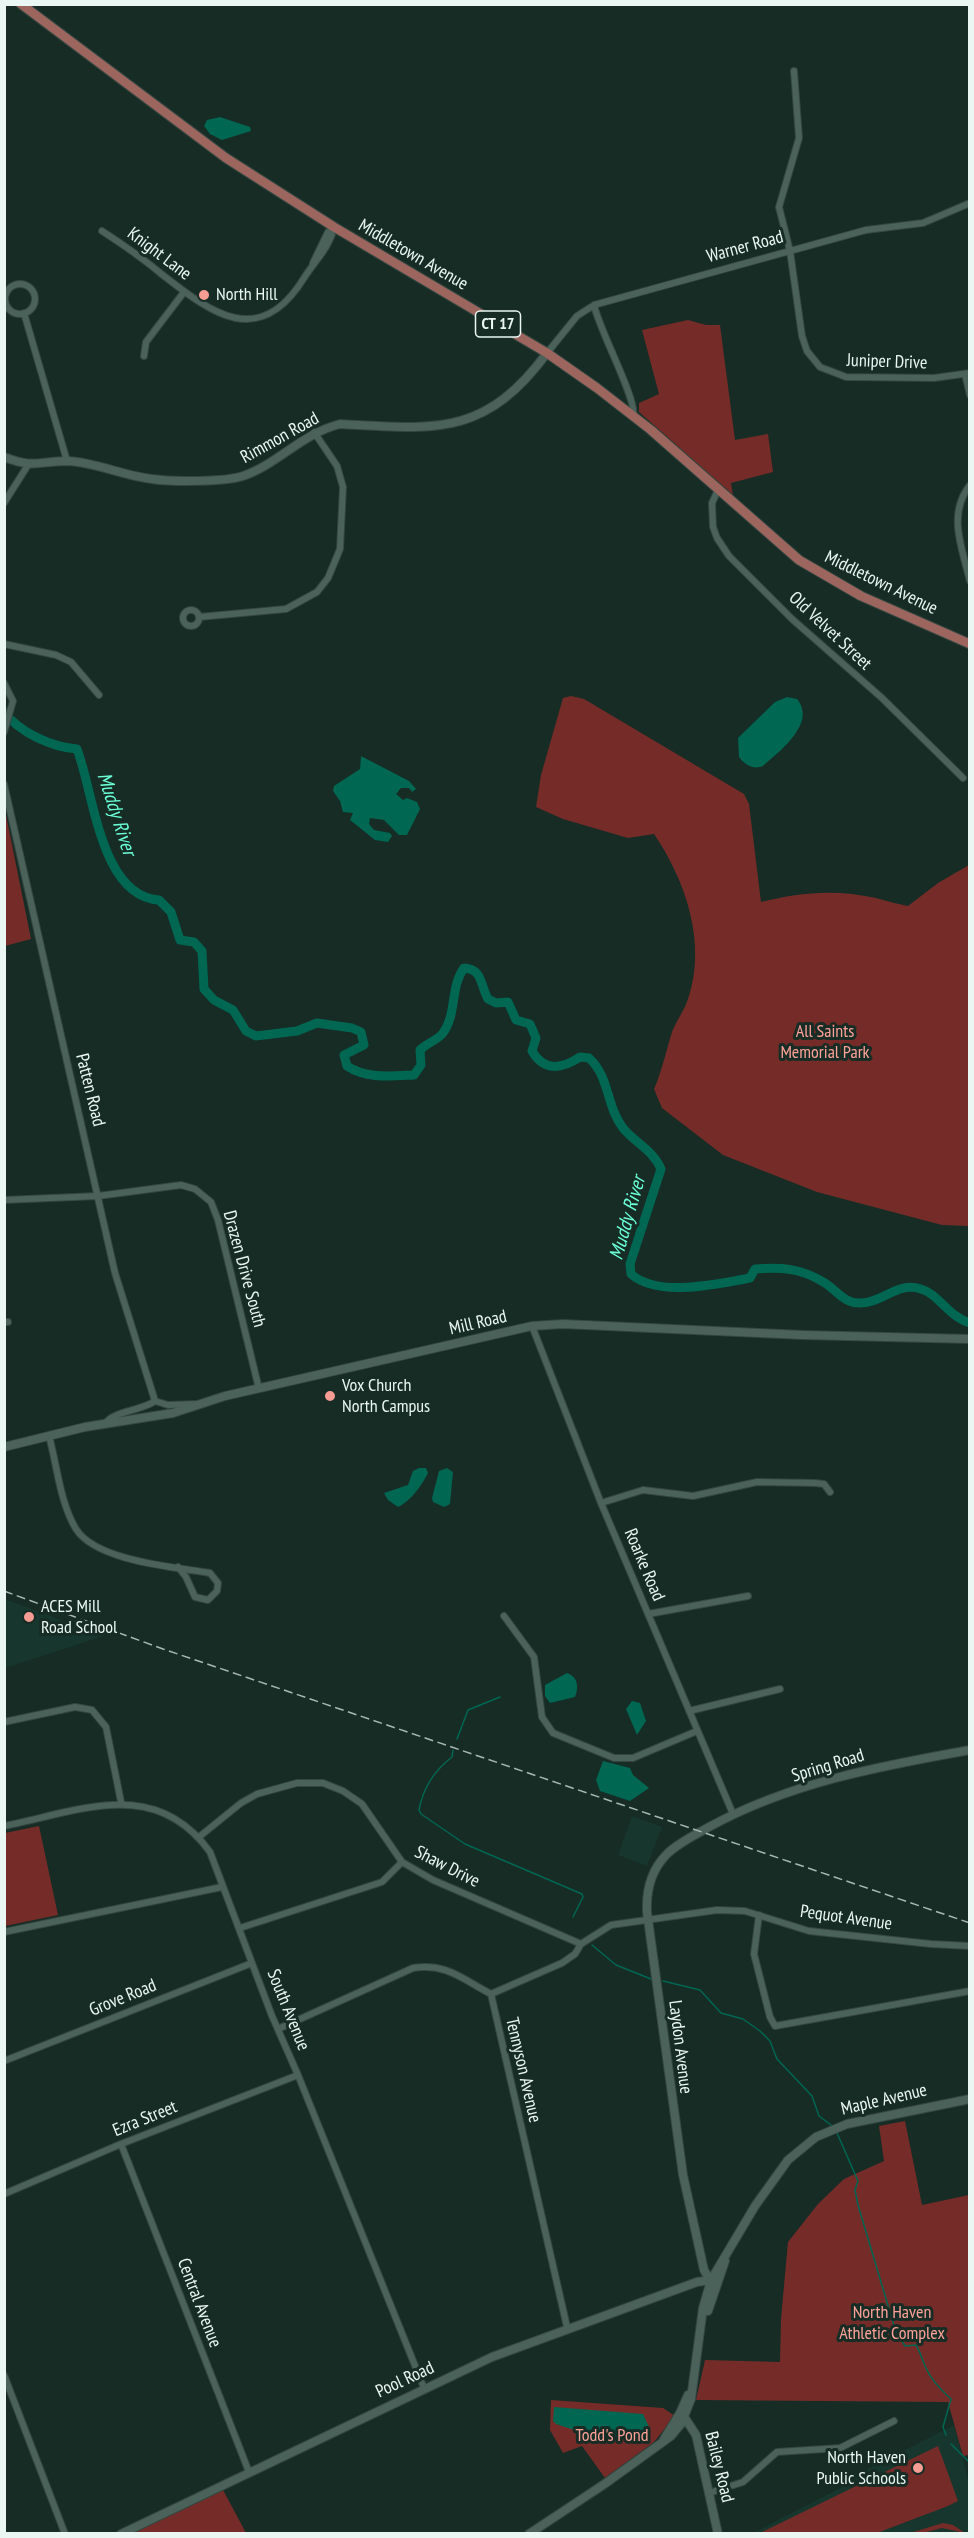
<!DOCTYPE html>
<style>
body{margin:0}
#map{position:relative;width:974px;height:2538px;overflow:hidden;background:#162c25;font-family:"PT Sans Narrow",sans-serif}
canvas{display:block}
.frame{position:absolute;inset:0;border:6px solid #eaf7f2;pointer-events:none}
</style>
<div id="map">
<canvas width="974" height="2538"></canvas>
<div class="frame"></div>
</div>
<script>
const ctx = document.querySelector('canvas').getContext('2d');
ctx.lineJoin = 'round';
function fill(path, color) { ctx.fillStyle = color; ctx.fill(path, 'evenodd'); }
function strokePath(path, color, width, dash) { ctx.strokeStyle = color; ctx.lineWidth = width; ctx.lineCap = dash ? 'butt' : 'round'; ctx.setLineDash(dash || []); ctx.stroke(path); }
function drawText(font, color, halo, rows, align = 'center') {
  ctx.font = font + ' "PT Sans Narrow",sans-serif'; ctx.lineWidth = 6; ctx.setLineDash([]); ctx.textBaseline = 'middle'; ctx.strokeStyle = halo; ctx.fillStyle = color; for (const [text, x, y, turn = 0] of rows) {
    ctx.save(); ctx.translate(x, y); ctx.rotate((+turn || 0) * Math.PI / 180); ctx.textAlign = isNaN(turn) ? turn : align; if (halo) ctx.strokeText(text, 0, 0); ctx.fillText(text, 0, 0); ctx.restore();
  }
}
const built = new Path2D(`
 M 4,1599 L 5,1599 L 104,1636 L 5,1668 Z
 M 632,1816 L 662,1827 L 647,1866 L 618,1855 Z
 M 954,2425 L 969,2482 L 969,2533 L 751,2534 L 848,2484 L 846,2480 Z`);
const green = new Path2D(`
 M 688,320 L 706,325 L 720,325 L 735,440 L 768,434 L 773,472 L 731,483 L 733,495 L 639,412 L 639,403 L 659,394 L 642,330 Z
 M 571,696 L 584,699 L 744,794 L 749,804 L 761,902 C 800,892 836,889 876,898 C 887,901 897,904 908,906 L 938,883 L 969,865 L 969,1226 L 942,1225 L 817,1192 L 723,1155 L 662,1108 L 654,1089 C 662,1071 666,1051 672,1032 C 676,1021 684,1011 688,999 C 707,944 686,881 654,834 L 628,838 L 563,819 L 536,807 L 541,775 L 563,698 Z
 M 5,810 L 31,939 L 5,946 L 4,946 Z
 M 39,1826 L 58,1915 L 5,1926 L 5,1833 Z
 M 905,2121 L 922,2205 L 969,2195 L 969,2455 L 963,2456 L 948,2402 L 696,2400 L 705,2360 L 780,2362 L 781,2319 L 788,2242 L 818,2204 L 844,2179 L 884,2161 L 879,2126 Z
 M 551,2400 L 663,2408 L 675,2416 L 654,2442 L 605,2478 L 582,2446 L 563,2453 L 550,2430 Z
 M 938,2446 L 958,2501 L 948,2506 L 877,2533 L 760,2533 Z
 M 222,2488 L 246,2533 L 127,2534 Z
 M 943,2523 L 953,2525 L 965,2533 L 942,2528 L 923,2533 L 910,2533 Z`);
const water = new Path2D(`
 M 220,117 L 250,127 L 251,131 L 222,140 L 210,134 L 204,126 L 207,120 Z
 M 787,697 L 797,699 C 817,723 780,751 763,766 C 754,770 745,765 739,757 L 738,738 L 775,702 Z
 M 361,756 L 409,781 L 416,789 L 412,792 L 409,788 L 401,788 L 396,794 L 403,800 L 407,798 L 417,802 L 420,809 L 407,835 L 399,835 L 384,820 L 370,818 L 369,824 L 374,830 L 390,833 L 392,836 L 388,842 L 375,840 L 350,820 L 353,813 L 343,812 L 340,801 L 333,791 L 334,786 L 360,769 Z
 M 419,1468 L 426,1468 L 428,1473 C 422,1485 410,1502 398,1507 L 388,1500 L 384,1493 L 408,1485 L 413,1471 Z
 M 447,1468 L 453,1472 L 450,1504 L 444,1507 L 433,1502 L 432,1498 L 439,1471 Z
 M 567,1673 C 578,1677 579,1687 575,1697 L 550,1703 L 545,1696 L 545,1685 Z
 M 632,1701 L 640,1703 L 646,1721 L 637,1735 L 626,1709 Z
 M 603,1761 L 630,1768 L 633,1775 L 649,1788 L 630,1801 L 600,1791 L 596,1780 Z
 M 554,2407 L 643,2414 L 650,2429 L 644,2439 L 592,2436 L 556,2424 L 553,2421 Z`);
const stream = new Path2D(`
 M 457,1739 L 468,1710 L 500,1697
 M 453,1750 L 452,1757 C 435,1770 423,1788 419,1810 L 421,1814 L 465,1844 L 582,1894 L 583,1897 L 573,1917
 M 592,1945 L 616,1965 L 651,1979
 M 663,1981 L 700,1990 L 721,2013 L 743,2019 L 760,2031 L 770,2041 L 777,2059 L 812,2096 L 819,2116 L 831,2125
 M 837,2133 L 858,2181 L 855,2190 L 858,2205 L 895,2329 L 905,2346 L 916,2345 C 921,2353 922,2360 926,2368 C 931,2380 942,2391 951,2399 L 943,2427 L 946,2435
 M 951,2444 L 970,2463`);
const river = new Path2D(`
 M 4,712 C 20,733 52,747 77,749 C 94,793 100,896 159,900 L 171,912 L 180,940 L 194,942 L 202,951 L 204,989 L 214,1000 L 233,1010 L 246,1031 L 256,1036 L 297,1031 L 317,1023 L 352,1028 L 361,1032 L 364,1045 L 344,1055 L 347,1066 C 366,1079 392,1076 414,1075 L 421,1065 L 420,1050 C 427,1043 438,1040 443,1033 C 457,1014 450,987 464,968 C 483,969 480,985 488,999 L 496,1003 L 508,1002 L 516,1020 L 530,1024 L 536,1038 L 532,1051 C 544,1072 562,1069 580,1057 L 589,1058 C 610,1077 606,1106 623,1128 C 635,1143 653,1150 661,1169 L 630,1264 L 631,1274 C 658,1298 717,1284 750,1278 L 755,1269 C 782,1267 801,1268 825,1283 C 837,1291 845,1304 860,1303 C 883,1303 897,1281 921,1289 C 939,1294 947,1316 970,1323`);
const minor = new Path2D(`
 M 794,71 L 799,138 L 779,207 L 790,251 L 802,336 L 807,351 L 820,367 L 846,377 L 934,378 L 970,373
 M 102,231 C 122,244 141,257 159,272 C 209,311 258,352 304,278 C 314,262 330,247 334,227
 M 313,263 L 328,232 L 334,227
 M5 299a15 15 0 1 1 30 0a15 15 0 1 1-30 0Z
 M 594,305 C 598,327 638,402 633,415
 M 24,313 L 67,461
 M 547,353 L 577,316 L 594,305 L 866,230 L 923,223 L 970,203
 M 144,356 L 146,342 L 184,292
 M 965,374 L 970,395
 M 970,485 C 947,514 962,548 970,581
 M 718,490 L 712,503 L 713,527 L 717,538 L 729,556 L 792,619 L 882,698 L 963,778
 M 4,503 L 28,465
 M183 618a8 8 0 1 1 16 0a8 8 0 1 1-16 0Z
 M 199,617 L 286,609 L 317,592 L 328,578 L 340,549 L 343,487 L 337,466 L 314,432
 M 4,644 L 56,655 L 71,662 L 99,695
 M 4,683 L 13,701 L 4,732
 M 4,784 L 115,1273 L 155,1401 C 141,1411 113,1411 105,1424
 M 4,1200 L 98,1196 L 181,1185 L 195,1189 L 211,1202 L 218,1220 L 259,1389
 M 4,1322 L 8,1322
 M 532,1326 L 601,1503 L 733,1814
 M 155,1401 L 168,1405 L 199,1404
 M 49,1436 C 57,1465 60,1503 76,1529 C 96,1561 174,1567 210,1573 L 218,1583 L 217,1591 L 208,1600 L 195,1597 L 186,1577 L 178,1567
 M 601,1503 L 643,1490 L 693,1496 L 757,1482 L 815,1483 L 824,1484 L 830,1492
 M 648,1614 L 748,1596
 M 504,1616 L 534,1657 L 542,1717 L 553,1733 L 614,1758 L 633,1758 L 697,1731
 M 689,1711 L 780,1689
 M 4,1722 L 75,1707 L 92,1710 L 106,1727 L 121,1802
 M 4,1826 C 80,1811 155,1776 210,1852 L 272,2016 L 298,2075 L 424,2388
 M 199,1837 L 241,1803 L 257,1794 L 297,1783 L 323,1783 L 343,1791 L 362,1804 L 402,1862 L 433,1880 L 581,1944
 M 759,1915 L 754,1954 L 770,2017 L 775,2026 L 970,1991
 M 240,1928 L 382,1882 L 402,1862
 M 4,1932 L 222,1887
 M 278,2029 L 413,1968 C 447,1963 462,1979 491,1994
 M 4,2061 L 252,1963
 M 121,2144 L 249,2472
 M 4,2194 L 121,2144 L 298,2075
 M 567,2327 L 491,1994 L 562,1963 L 575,1954 L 581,1944 L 611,1925 L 717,1910 L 745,1911 L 809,1931 L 931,1944 L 970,1946
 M 4,2375 L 65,2534
 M 709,2493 L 743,2482 L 777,2452 L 840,2448 L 894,2421`);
const tertiary = new Path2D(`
 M 4,457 C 36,469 37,461 67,461 C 96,462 123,476 152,479 C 172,482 225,482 243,476 C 278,464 301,434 340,424 C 434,429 484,438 547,353
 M 4,1447 L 85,1427 L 173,1413 L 225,1396 L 532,1326 L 563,1324 L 803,1335 L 970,1339
 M 715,2282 L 708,2277 L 704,2270 L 683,2175 L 647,1912 C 646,1891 651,1870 667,1854 C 678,1843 695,1835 709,1827 C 789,1783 880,1766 970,1750
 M 121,2534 L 492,2357 L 697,2282 L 711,2280`);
const secondary = new Path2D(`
 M 708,2311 L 725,2261
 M 681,2412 L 696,2435 L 718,2534
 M 664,2439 L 680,2413 L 688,2395
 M 529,2534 L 606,2483 L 671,2436 L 681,2424 L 691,2399 L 703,2308 L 711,2280 L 755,2206 L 788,2160 L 816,2137 L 847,2124 L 970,2099`);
const primary = new Path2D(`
 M 21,4 L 226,158 L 334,227 L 547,353 L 597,388 L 651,430 L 799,560 L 861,596 L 970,644`);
const rail = new Path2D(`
 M 4,1591 L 163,1649 L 970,1923`);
const markers = [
 [204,295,6,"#f59c93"],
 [330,1396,6,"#f59c93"],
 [29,1617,6,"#f59c93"],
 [918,2468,6,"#f59c93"]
];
const shields = [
 [498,324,45]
];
const shieldNames = [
 ["CT 17",498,324]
];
const streetNames = [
 ["Warner Road",745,247,-15],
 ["Knight Lane",159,254,37],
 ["Middletown Avenue",413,255,30],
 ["Juniper Drive",887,362,2],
 ["Rimmon Road",280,438,-29],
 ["Middletown Avenue",881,583,26],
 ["Old Velvet Street",830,631,43],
 ["Patten Road",90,1090,76],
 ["Drazen Drive South",244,1269,75],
 ["Mill Road",478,1323,-13],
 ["Roarke Road",644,1565,67],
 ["Spring Road",828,1766,-17],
 ["Shaw Drive",447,1867,27],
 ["Pequot Avenue",846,1918,8],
 ["Grove Road",123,1998,-22],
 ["South Avenue",288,2010,68],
 ["Laydon Avenue",680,2047,83],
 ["Tennyson Avenue",523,2070,77],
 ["Maple Avenue",884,2100,-13],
 ["Ezra Street",145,2119,-22],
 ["Central Avenue",199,2303,69],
 ["Pool Road",405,2380,-25],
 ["Bailey Road",719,2467,76]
];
const poiNames = [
 ["North Hill",216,295],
 ["Vox Church",342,1386],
 ["North Campus",342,1407],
 ["ACES Mill",41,1607],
 ["Road School",41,1628],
 ["North Haven",906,2458,"right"],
 ["Public Schools",906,2479,"right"]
];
const parkNames = [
 ["All Saints",825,1032],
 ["Memorial Park",825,1053],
 ["North Haven",892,2313],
 ["Athletic Complex",892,2334],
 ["Todd's Pond",612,2436]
];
const waterNames = [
 ["Muddy River",116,814,72],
 ["Muddy River",628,1218,-74]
];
fill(built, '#17362d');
fill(green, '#752c28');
fill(water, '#006752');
strokePath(stream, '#006752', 1.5);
strokePath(river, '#006752', 9);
strokePath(minor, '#344640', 8);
strokePath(tertiary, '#344640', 10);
strokePath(secondary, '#344640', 10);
strokePath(primary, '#344640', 11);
strokePath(minor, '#4a625a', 6);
strokePath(tertiary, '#4a625a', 8);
strokePath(secondary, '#4a625a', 8);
strokePath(primary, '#9c665e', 9);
strokePath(rail, '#a9b8b3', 1.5, [9, 4.5]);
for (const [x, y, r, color] of markers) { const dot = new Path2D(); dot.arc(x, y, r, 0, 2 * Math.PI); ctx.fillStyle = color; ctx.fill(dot); strokePath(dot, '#162c25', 2); }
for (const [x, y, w] of shields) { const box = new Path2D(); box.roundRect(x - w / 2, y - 13, w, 26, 4.5); ctx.fillStyle = '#162c25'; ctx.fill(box); strokePath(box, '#eaf7f2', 1.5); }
drawText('bold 16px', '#eaf7f2', null, shieldNames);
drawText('18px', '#eaf7f2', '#162c25', streetNames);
drawText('18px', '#eaf7f2', '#162c25', poiNames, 'left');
drawText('18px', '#fea198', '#162c25', parkNames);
drawText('italic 20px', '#6affd7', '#162c25', waterNames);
</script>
